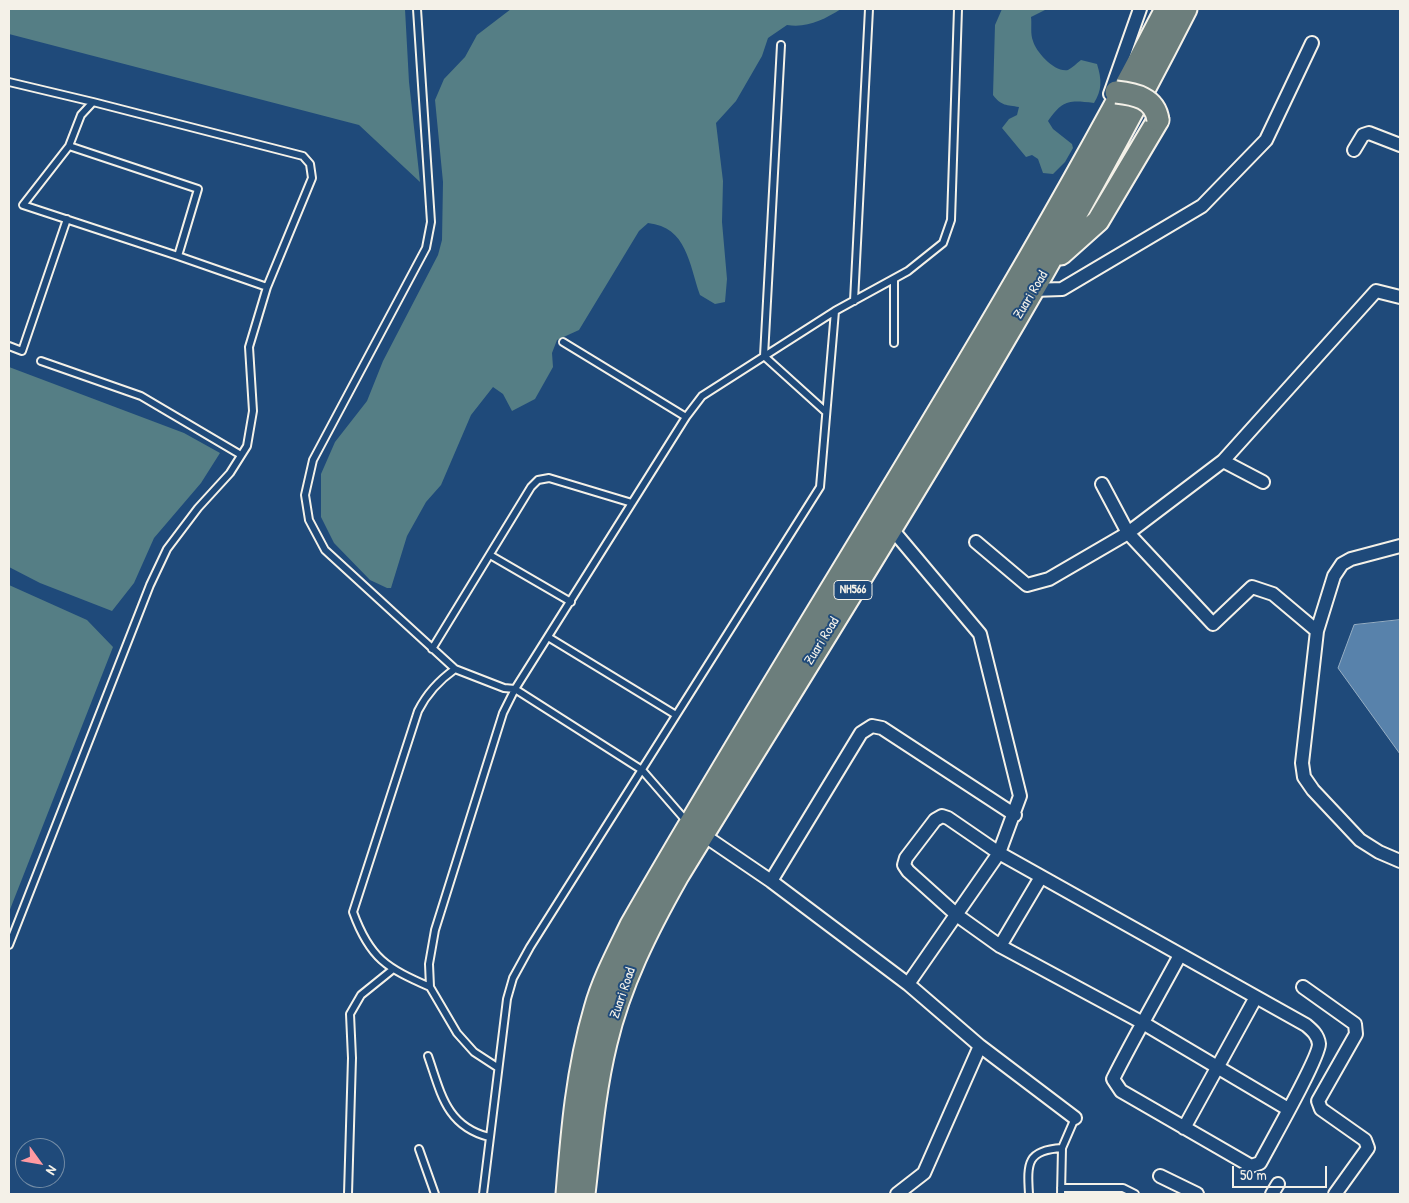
<!DOCTYPE html>
<style>
body{margin:0}
#map{position:relative;width:1409px;height:1203px;overflow:hidden;background:#1f4a7a;font-family:"Patrick Hand",sans-serif}
canvas{display:block}
.frame{position:absolute;inset:0;border:10px solid #f4f1e8;pointer-events:none}
.north{position:absolute;left:15px;top:1138px;width:50px;height:50px;box-sizing:border-box;background:#1f4a7a;border:1px solid #748da6;border-radius:50%;rotate:122deg;font-size:14px;font-weight:700;line-height:20px;text-align:center;color:#f4f1e8}
.north::after{content:'';display:block;margin:auto;width:18px;height:22px;background:#ff9aa2;clip-path:polygon(50% 0,100% 100%,50% 72%,0 100%)}
.scale{position:absolute;left:1232px;top:1166px;width:95px;height:22px;box-sizing:border-box;border:2px solid #f4f1e8;border-top:0;padding-left:6px;font-size:15px;line-height:18px;white-space:nowrap;color:#f4f1e8;-webkit-text-stroke:4px #1f4a7a;paint-order:stroke}
</style>
<div id="map">
<canvas width="1409" height="1203"></canvas>
<div class="frame"></div>
<div class="north">N</div>
<div class="scale">50 m</div>
</div>
<script>
const ctx = document.querySelector('canvas').getContext('2d');
ctx.lineJoin = 'round';
function fill(path, color) { ctx.fillStyle = color; ctx.fill(path, 'evenodd'); }
function strokePath(path, color, width, dash) { ctx.strokeStyle = color; ctx.lineWidth = width; ctx.lineCap = dash ? 'butt' : 'round'; ctx.setLineDash(dash || []); ctx.stroke(path); }
function drawText(font, color, halo, rows, align = 'center') {
  ctx.font = font + ' "Patrick Hand",sans-serif'; ctx.lineWidth = 4; ctx.setLineDash([]); ctx.textBaseline = 'middle'; ctx.strokeStyle = halo; ctx.fillStyle = color; for (const [text, x, y, turn = 0] of rows) {
    ctx.save(); ctx.translate(x, y); ctx.rotate((+turn || 0) * Math.PI / 180); ctx.textAlign = isNaN(turn) ? turn : align; if (halo) ctx.strokeText(text, 0, 0); ctx.fillText(text, 0, 0); ctx.restore();
  }
}
const green = new Path2D(`
 M 9,9 L 405,9 L 409,82 L 420,182 L 359,125 L 9,34 Z
 M 511,9 L 841,9 C 823,20 808,28 787,25 L 768,38 L 762,56 L 736,101 L 716,123 L 723,181 L 722,222 L 727,279 L 725,302 L 715,304 L 700,295 C 689,264 687,227 648,223 L 639,231 L 579,330 L 557,340 L 552,353 L 553,367 L 535,399 L 512,411 L 503,394 L 493,387 L 471,415 L 441,485 L 426,502 L 407,536 L 391,588 L 387,588 L 370,580 L 334,543 L 321,517 L 321,474 L 335,442 L 367,401 L 383,361 L 438,255 L 442,240 L 443,182 L 435,100 L 444,79 L 465,57 L 477,35 Z
 M 1002,9 L 1047,9 L 1031,17 C 1032,24 1030,34 1033,41 C 1036,52 1055,73 1068,70 C 1072,68 1077,63 1081,60 L 1097,64 C 1102,80 1102,90 1094,103 C 1068,100 1063,100 1048,121 L 1053,129 L 1072,144 L 1073,148 L 1065,162 L 1053,174 L 1043,173 L 1038,159 L 1032,155 L 1026,157 L 1002,128 L 1009,119 L 1017,115 L 1019,107 C 1007,105 1001,106 993,95 L 995,25 Z
 M 9,367 L 184,433 L 220,453 L 201,483 L 154,538 L 134,583 L 112,611 L 40,583 L 9,567 Z
 M 9,585 L 87,620 L 113,647 L 9,912 Z`);
const water = new Path2D(`
 M 1400,620 L 1400,754 L 1338,668 L 1354,625 Z`);
const service = new Path2D(`
 M 417,9 L 431,222 L 426,248 L 313,460 L 305,495 L 309,520 L 325,550 L 455,669 L 504,688 L 515,689 L 642,770 L 688,823
 M 781,45 L 764,356 L 826,412
 M 9,82 L 93,102
 M 178,256 L 267,287
 M 894,279 L 894,343
 M 854,301 L 869,9
 M 563,342 L 686,417
 M 9,346 L 22,351 L 67,219
 M 41,361 L 141,396 L 241,455
 M 490,555 L 571,602
 M 548,637 L 676,715
 M 432,649 L 531,487 L 538,480 L 549,478 L 632,503
 M 9,945 L 150,585 L 167,549 L 198,508 L 230,473 L 247,446 L 253,411 L 249,347 L 267,287 L 312,178 L 310,164 L 303,156 L 93,102 L 81,115 L 69,146 L 23,205 L 178,256 L 198,189 L 69,146
 M 430,987 C 387,968 370,959 353,912 L 418,711 C 427,693 438,681 455,669
 M 428,1056 C 441,1093 446,1126 489,1137
 M 497,1067 L 474,1052 L 457,1033 L 430,987 L 429,964 L 435,930 L 503,713 L 515,689 L 686,417 L 702,396 L 835,311 L 908,271 L 943,243 L 951,220 L 958,9
 M 419,1149 L 435,1194
 M 1061,1188 L 1123,1188 L 1135,1194
 M 348,1194 L 352,1058 L 350,1014 L 361,995 L 392,970
 M 483,1194 L 507,999 L 513,978 L 530,947 L 820,487 L 835,311
 M 1029,1194 C 1027,1163 1027,1150 1062,1148
 M 1061,1194 L 1062,1148 L 1075,1118`);
const minor = new Path2D(`
 M 1110,94 L 1140,9
 M 1354,150 L 1363,135 L 1369,133 L 1400,145
 M 1033,290 L 1062,289 L 1202,206 L 1266,140 L 1312,43
 M 1223,461 L 1376,291 L 1400,297
 M 1263,482 L 1223,461 L 1128,533 L 1213,624 L 1252,587 L 1273,594 L 1317,631
 M 891,528 L 980,634 L 1020,796 L 999,853 L 908,984
 M 976,542 L 1027,585 L 1049,579 L 1128,533 L 1102,484
 M 1400,546 L 1351,559 L 1342,564 L 1334,576 L 1317,631 L 1302,763 L 1304,777 L 1313,790 L 1360,840 L 1379,852 L 1400,861
 M 699,832 L 771,881 L 908,984 L 980,1046 L 1075,1118
 M 771,881 L 861,733 L 872,726 L 882,728 L 1015,815
 M 1000,946 L 1041,877
 M 1180,955 C 1158,996 1134,1037 1113,1079 L 1121,1091 L 1251,1166 L 1260,1163 C 1270,1144 1319,1058 1319,1044 C 1318,1035 1312,1030 1306,1025 L 999,853 L 948,818 L 942,816 L 935,820 L 906,858 L 904,865 L 908,871 L 958,916 L 1000,946 L 1143,1023 L 1288,1109
 M 1303,987 L 1355,1024 L 1356,1034 L 1318,1101 L 1321,1109 L 1365,1140 L 1368,1148 L 1335,1194
 M 1184,1128 L 1256,997
 M 1160,1176 L 1197,1194
 M 897,1194 L 924,1173 L 980,1046
 M 1272,1194 L 1278,1184`);
const trunk = new Path2D(`
 M 1061,254 L 1098,221 L 1158,120
 M 567,1194 C 572,1132 577,1070 595,1009 C 603,980 618,952 631,925 C 807,618 1004,323 1166,9
 M 584,1194 C 590,1143 594,1092 606,1043 C 620,984 647,930 677,877 C 852,591 1034,308 1186,9`);
const trunkBridge = new Path2D(`
 M 1116,92 C 1135,94 1155,98 1158,120`);
const shields = [
 [853,590,38]
];
const shieldNames = [
 ["NH566",853,590]
];
const streetNames = [
 ["Zuari Road",1031,295,-59],
 ["Zuari Road",822,641,-58],
 ["Zuari Road",623,993,-71]
];
fill(green, '#557e85');
fill(water, '#5882ab');
strokePath(water, '#96aec3', 1);
strokePath(service, '#f4f1e8', 10);
strokePath(minor, '#f4f1e8', 16);
strokePath(trunk, '#f4f1e8', 25);
strokePath(service, '#1f4a7a', 6);
strokePath(minor, '#1f4a7a', 12);
strokePath(trunk, '#6c7e7c', 21);
strokePath(trunkBridge, '#f4f1e8', 25, []);
strokePath(trunkBridge, '#6c7e7c', 21);
for (const [x, y, w] of shields) { const box = new Path2D(); box.roundRect(x - w / 2, y - 9.5, w, 19, 4); ctx.fillStyle = '#1f4a7a'; ctx.fill(box); strokePath(box, '#f4f1e8', 1); }
drawText('bold 12px', '#f4f1e8', null, shieldNames);
drawText('14px', '#f4f1e8', '#1f4a7a', streetNames);
</script>
